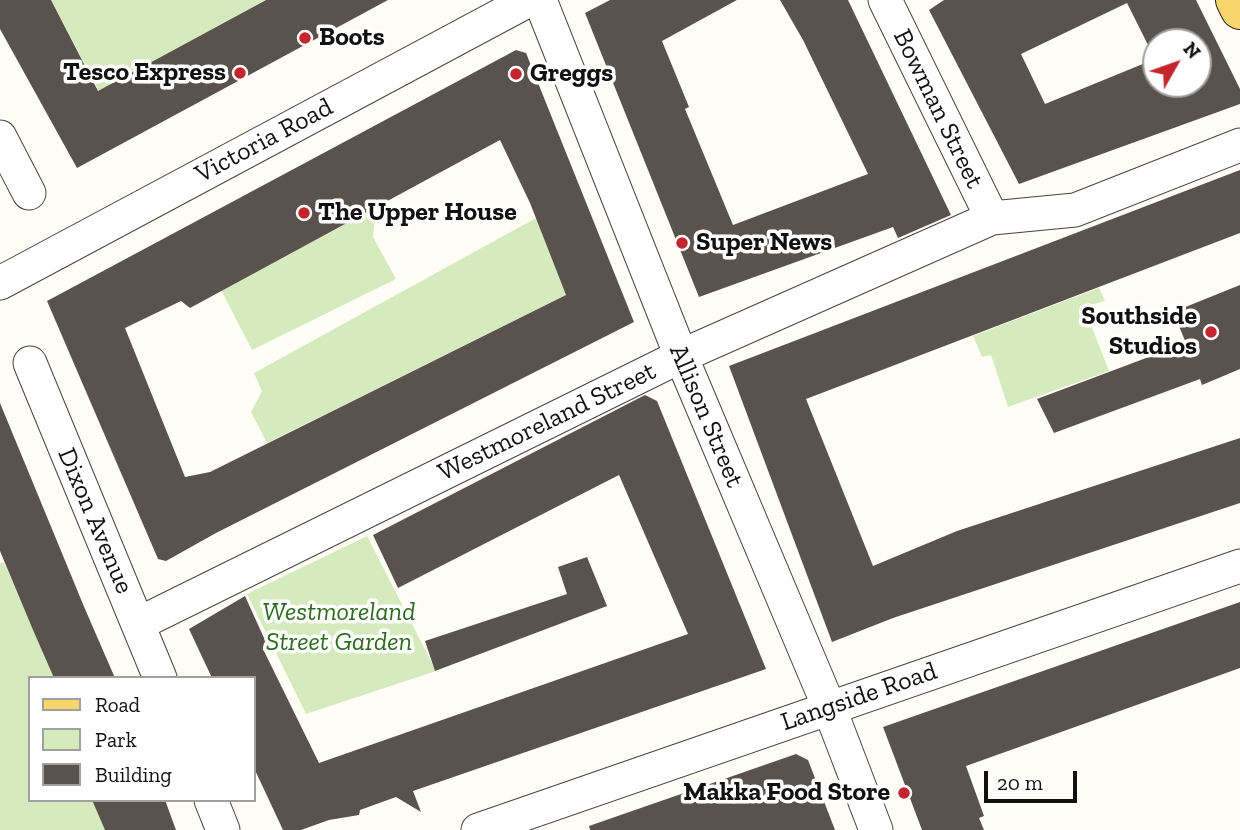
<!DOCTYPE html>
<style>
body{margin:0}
#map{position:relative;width:1240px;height:830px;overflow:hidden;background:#fffdf5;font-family:"Zilla Slab",serif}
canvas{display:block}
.legend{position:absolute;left:28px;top:676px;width:228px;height:126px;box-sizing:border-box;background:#fff;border:2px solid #a0a0a0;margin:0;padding:9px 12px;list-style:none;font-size:21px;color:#111}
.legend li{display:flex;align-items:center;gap:14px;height:35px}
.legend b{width:35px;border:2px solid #a0a0a0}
.north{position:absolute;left:1142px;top:28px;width:70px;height:70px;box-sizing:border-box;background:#fff;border:2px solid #a0a0a0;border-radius:50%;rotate:50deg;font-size:19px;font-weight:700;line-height:28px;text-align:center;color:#111}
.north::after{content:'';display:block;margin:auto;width:24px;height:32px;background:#c4262e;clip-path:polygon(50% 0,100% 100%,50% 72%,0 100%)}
.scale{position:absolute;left:984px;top:771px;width:93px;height:32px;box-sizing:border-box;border:4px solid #111;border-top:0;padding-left:9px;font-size:21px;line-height:24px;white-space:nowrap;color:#111;-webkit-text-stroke:5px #fff;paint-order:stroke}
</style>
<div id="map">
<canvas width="1240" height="830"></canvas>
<ul class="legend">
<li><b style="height:9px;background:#f9d66b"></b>Road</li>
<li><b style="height:19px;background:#d5ebbd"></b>Park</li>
<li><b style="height:19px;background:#5a524d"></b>Building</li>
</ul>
<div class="north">N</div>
<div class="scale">20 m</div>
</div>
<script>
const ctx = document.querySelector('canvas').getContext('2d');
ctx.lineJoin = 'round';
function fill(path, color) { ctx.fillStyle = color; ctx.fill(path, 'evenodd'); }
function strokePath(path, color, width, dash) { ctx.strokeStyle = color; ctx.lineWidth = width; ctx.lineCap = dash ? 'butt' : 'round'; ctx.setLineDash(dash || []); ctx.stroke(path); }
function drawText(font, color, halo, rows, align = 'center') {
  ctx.font = font + ' "Zilla Slab",serif'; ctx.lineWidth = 7; ctx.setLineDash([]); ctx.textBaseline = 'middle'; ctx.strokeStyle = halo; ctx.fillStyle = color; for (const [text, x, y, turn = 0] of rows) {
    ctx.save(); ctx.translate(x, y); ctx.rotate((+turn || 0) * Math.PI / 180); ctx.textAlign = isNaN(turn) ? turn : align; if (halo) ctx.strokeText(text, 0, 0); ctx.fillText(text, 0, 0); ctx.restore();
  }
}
const green = new Path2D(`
 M 51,0 L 265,0 L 99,91 Z
 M 376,208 L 373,237 L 396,279 L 252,350 L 221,290 Z
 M 536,218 L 566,295 L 267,443 L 251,412 L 262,391 L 254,373 Z
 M 1099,288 L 1105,301 L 1084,307 L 1109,371 L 1008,407 L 991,355 L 982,357 L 973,336 Z
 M 367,536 L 436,671 L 306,714 L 247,594 Z
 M 4,562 L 54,678 L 30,678 L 30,800 L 92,800 L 105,830 L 0,830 L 0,563 Z`);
const building = new Path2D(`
 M 0,0 L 51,0 L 98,91 L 266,0 L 388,0 L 77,168 L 0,29 Z
 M 610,0 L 737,0 L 662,41 L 689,107 L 685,109 L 733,225 L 868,174 L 803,40 L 780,0 L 848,0 L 951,215 L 898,238 L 893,227 L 699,297 L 585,13 Z
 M 944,0 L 1196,0 L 1240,89 L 1240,104 L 1019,184 L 929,10 ZM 1127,3 L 1155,59 L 1045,104 L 1021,54 ZM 1156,42 L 1198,42 L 1198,84 L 1156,84 Z
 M 516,50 L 526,53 L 634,322 L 216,533 L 166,561 L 158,559 L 47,301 ZM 500,140 L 530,203 L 566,295 L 210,472 L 185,477 L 125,328 L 181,301 L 190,308 Z
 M 1240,170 L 1240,233 L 806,399 L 873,566 L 957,531 L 1240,438 L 1240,503 L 893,618 L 832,642 L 729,366 Z
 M 1240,285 L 1240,369 L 1202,385 L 1200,379 L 1054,433 L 1037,399 L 1186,343 L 1173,312 Z
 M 645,395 L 657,401 L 766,669 L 413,791 L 421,812 L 396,797 L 360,810 L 359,815 L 329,820 L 301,830 L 283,830 L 254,768 L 254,678 L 212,678 L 189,629 L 245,596 L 269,649 L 264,651 L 319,763 L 688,634 L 619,475 L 398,588 L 373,535 Z
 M 0,403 L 85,609 L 115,678 L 54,678 L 33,630 L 0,551 Z
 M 587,557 L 607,606 L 435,671 L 425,641 L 567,594 L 558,567 Z
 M 1240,602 L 1240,668 L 966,766 L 984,816 L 979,818 L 984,830 L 922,830 L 883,727 Z
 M 796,754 L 808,760 L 835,830 L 590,830 L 589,826 Z
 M 92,800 L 165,800 L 176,830 L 105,830 Z`);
const minor = new Path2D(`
 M 540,0 L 681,356 L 829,707 L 876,830
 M 885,0 L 992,218
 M 0,137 L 29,193
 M 0,283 L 529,0
 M 30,363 L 160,678
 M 138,624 L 681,356 L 992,218 L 1075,210 L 1240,145
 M 211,800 L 223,830
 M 478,830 L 1240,566`);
const major = new Path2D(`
 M 1235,0 L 1240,10`);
const markers = [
 [305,38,7,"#c4262e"],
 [240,73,7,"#c4262e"],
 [516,74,7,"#c4262e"],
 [304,213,7,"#c4262e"],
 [682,243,7,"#c4262e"],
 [1211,332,7,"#c4262e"],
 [904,793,7,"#c4262e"]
];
const poiNames = [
 ["Boots",319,38],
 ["Tesco Express",226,73,"right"],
 ["Greggs",530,74],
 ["The Upper House",318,213],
 ["Super News",696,243],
 ["Southside",1197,317,"right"],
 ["Studios",1197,347,"right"],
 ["Makka Food Store",890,793,"right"]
];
const streetNames = [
 ["Bowman Street",938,109,64],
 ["Victoria Road",264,141,-28],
 ["Allison Street",706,416,67],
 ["Westmoreland Street",547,422,-26],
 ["Dixon Avenue",95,521,67],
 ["Langside Road",859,697,-19]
];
const parkNames = [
 ["Westmoreland",339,613],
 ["Street Garden",339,643]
];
fill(green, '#d5ebbd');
fill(building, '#5a524d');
strokePath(minor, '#444', 35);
strokePath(major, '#222', 40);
strokePath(minor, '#fff', 33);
strokePath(major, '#f9d66b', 38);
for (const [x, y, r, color] of markers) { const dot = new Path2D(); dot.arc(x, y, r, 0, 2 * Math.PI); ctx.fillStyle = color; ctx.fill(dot); strokePath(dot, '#fff', 2.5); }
drawText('bold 26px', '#111', '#fff', poiNames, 'left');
drawText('26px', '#111', '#fff', streetNames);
drawText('italic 26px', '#2f6b1f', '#fff', parkNames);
</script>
